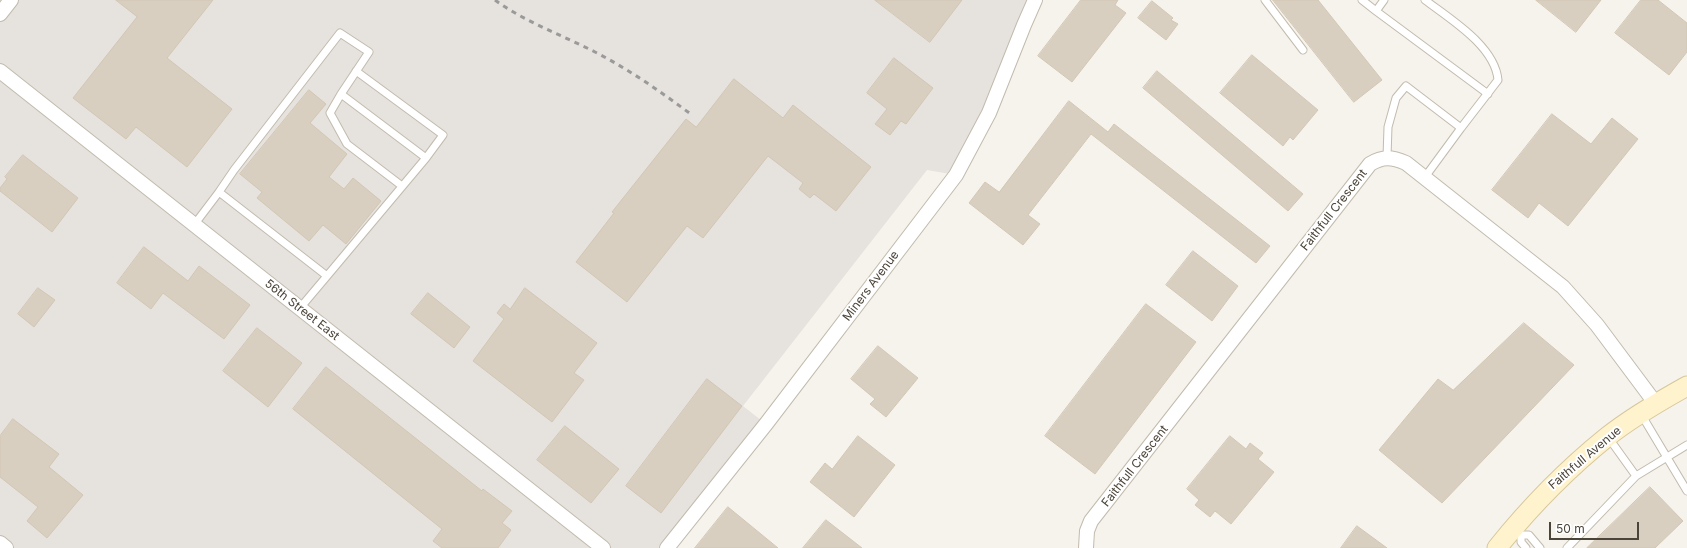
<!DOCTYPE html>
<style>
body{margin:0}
#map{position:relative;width:1687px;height:548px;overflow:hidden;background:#f6f3ec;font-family:Inter,sans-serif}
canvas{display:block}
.scale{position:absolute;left:1549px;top:522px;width:90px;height:18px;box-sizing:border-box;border:2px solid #4b4439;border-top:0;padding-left:5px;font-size:12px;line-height:14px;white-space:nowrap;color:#4b4439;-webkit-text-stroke:3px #fff;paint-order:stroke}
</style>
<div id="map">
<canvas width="1687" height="548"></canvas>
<div class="scale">50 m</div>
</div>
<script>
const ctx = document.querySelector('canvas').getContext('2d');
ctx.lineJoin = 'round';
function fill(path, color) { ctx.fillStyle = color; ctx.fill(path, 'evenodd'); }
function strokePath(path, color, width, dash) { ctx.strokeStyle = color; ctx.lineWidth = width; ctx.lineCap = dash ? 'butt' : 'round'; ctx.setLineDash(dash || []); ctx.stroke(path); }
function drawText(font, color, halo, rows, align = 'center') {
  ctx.font = font + ' Inter,sans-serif'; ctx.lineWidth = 4; ctx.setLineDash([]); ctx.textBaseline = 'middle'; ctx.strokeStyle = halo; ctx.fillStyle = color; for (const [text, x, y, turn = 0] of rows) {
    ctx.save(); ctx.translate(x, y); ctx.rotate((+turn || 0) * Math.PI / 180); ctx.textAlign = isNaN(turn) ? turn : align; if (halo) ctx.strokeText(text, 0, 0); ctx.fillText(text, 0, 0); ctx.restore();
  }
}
const industrial = new Path2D(`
 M 0,0 L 1035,0 L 956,175 L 927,170 L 743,406 L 766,424 L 667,548 L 0,548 Z`);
const building = new Path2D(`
 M 116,0 L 213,0 L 167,58 L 232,109 L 187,167 L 136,127 L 126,139 L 73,98 L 137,17 Z
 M 875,0 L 962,0 L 930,42 Z
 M 1081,0 L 1118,0 L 1115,5 L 1126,13 L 1072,82 L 1038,56 Z
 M 1273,0 L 1318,0 L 1382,80 L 1354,102 Z
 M 1536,0 L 1601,0 L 1576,32 Z
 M 1641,0 L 1658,0 L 1687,23 L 1687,52 L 1669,75 L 1615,33 Z
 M 1152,1 L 1173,18 L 1171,20 L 1178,24 L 1166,40 L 1138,18 Z
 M 1252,55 L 1318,110 L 1293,140 L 1290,137 L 1283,146 L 1220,93 Z
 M 894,58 L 933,88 L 906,124 L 901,121 L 890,135 L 875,124 L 887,109 L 867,93 Z
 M 1157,71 L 1303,194 L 1288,211 L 1143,88 Z
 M 734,79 L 783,118 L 793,105 L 871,167 L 836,211 L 814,194 L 810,198 L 799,189 L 803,183 L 768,156 L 703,238 L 687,226 L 627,302 L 576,262 L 614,213 L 612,212 L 686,119 L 696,127 Z
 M 309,90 L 326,104 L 310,123 L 347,154 L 329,177 L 344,189 L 353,178 L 381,201 L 346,244 L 323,225 L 309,241 L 257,198 L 262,192 L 240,174 Z
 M 1069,101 L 1108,132 L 1114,124 L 1270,246 L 1256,263 L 1091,134 L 1028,215 L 1040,224 L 1023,245 L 969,203 L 985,182 L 999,192 Z
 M 1552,114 L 1591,144 L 1612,118 L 1638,139 L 1568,226 L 1539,203 L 1528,218 L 1492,190 Z
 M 23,155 L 78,198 L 52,232 L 0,191 L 0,188 L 7,179 L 5,177 Z
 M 144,247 L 188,281 L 199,266 L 250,305 L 224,339 L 163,293 L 151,309 L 117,283 Z
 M 1193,251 L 1238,286 L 1212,321 L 1166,285 Z
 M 38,288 L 55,300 L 34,327 L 18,314 Z
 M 525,288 L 597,343 L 574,373 L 584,380 L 552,422 L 473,361 L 504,319 L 497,313 L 504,304 L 510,309 Z
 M 428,293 L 470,327 L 454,348 L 411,314 Z
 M 1146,304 L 1196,342 L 1095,474 L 1045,436 Z
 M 1524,323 L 1574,365 L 1442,503 L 1379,450 L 1438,379 L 1453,390 Z
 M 257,328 L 302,363 L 268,407 L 223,371 Z
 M 878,346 L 918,378 L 886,417 L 870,404 L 875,399 L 851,379 Z
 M 326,367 L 482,491 L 483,489 L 512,511 L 502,523 L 511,530 L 498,548 L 442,548 L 433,541 L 442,529 L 293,409 Z
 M 707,379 L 742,406 L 661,513 L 626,486 Z
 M 13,419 L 59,454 L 49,467 L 83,495 L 47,538 L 27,521 L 38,507 L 0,477 L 0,436 Z
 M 565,426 L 619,469 L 591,503 L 537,460 Z
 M 858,436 L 895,465 L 854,517 L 810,482 L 825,463 L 832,469 Z
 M 1230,436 L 1246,449 L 1250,443 L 1263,453 L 1258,459 L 1274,472 L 1231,524 L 1215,511 L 1210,517 L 1195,505 L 1199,500 L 1187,489 Z
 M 1650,487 L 1683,521 L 1655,548 L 1587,548 Z
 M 728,507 L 778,548 L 695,548 Z
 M 826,520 L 862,548 L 803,548 Z
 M 1357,526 L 1387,548 L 1341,548 Z`);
const lane = new Path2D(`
 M 1265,0 L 1303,50
 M 1362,0 L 1376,11
 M 1384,0 L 1376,11 L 1488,94
 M 1425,0 C 1450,19 1495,46 1498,80 L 1461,128
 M 341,94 L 330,113 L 347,144 L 402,186
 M 1387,157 L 1388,127 L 1396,98 L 1406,86 L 1461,128 L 1425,177
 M 219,192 L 234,170 L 340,33 L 369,52 L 341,94 L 426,158 L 443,135 L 356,71
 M 194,225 L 219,192 L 327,276 L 300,308
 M 327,276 L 426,158
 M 1641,414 L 1687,491
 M 1636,476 L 1687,445
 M 1514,529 L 1521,535 L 1529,535 L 1540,548
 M 1521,535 L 1521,542 L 1526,548
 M 1567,548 L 1636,476 L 1608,437`);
const street = new Path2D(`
 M 0,14 L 11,0
 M 0,71 L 603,548
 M 0,543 L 6,548
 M 667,548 L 766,424 L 956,175 L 989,113 L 1024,25 L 1035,0
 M 1086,548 L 1087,531 L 1091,521 L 1370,164 C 1383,156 1392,157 1406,163 L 1563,287 L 1597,325 L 1656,404`);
const secondary = new Path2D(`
 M 1497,548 C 1530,507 1566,470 1607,437 C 1632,417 1660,401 1687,386`);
const rail = new Path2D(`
 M 495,0 C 525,22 562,35 595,52 C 630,70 661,92 692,115`);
const streetNames = [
 ["Faithfull Crescent",1334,210,-52],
 ["Miners Avenue",871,286,-53],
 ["56th Street East",302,310,38],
 ["Faithfull Avenue",1585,458,-40],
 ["Faithfull Crescent",1135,466,-52]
];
fill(industrial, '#e6e2dd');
fill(building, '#d8cfc1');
strokePath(building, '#d3c7b4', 1);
strokePath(lane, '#c2bbae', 9);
strokePath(street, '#c2bbae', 16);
strokePath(secondary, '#d6c79b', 21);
strokePath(lane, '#fff', 7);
strokePath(street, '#fff', 14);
strokePath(secondary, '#fff3cd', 19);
strokePath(rail, '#9a9a9a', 3, [5, 5]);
drawText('12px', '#4b4439', '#fff', streetNames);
</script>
